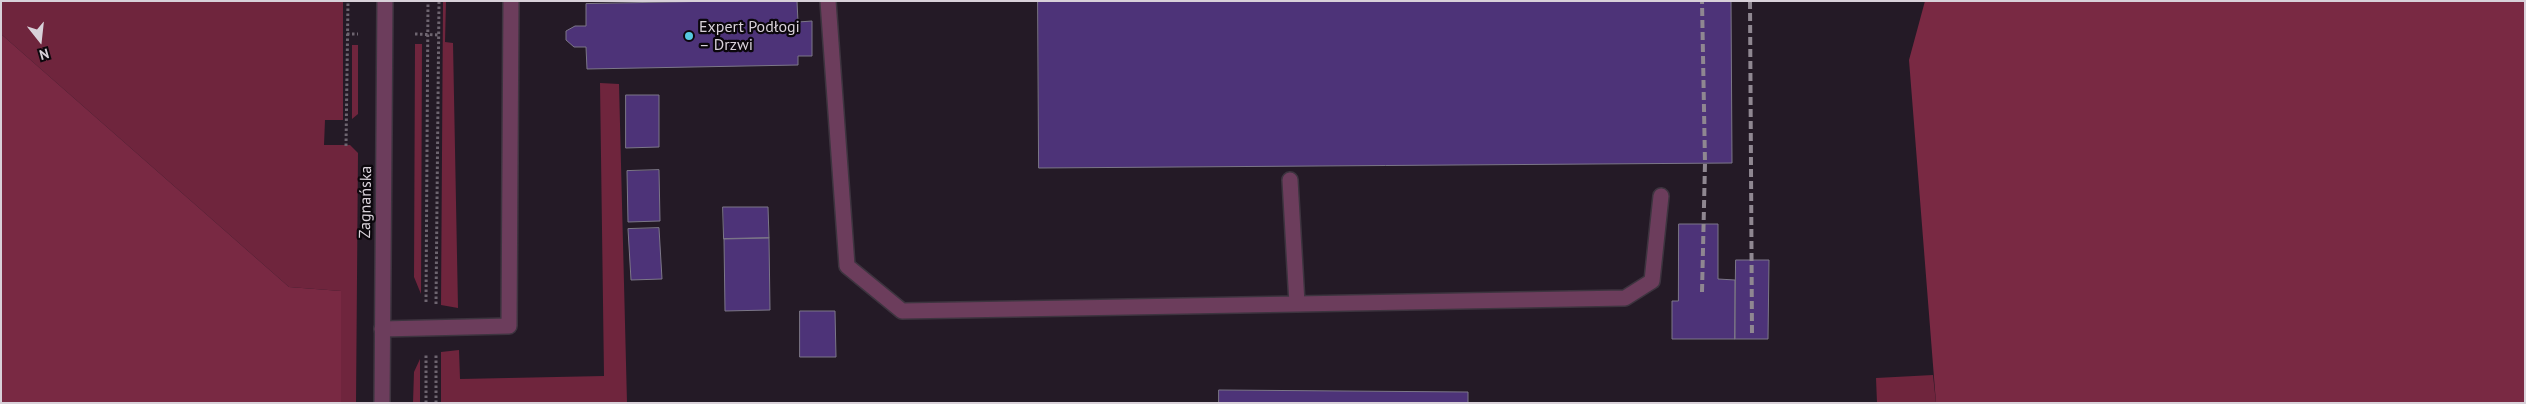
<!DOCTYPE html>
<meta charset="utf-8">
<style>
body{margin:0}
#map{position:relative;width:2526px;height:404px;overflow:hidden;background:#241a26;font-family:"PT Sans",sans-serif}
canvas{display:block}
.frame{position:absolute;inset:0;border:2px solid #d8d1d9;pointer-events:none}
.north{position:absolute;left:15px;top:15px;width:50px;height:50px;-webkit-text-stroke:4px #0b070c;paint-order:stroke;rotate:164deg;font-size:14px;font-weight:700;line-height:20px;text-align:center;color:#d8d1d9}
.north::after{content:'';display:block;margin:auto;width:18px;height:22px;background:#d8d1d9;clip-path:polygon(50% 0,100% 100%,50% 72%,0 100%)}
</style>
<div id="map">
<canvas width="2526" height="404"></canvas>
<div class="frame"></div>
<div class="north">N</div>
</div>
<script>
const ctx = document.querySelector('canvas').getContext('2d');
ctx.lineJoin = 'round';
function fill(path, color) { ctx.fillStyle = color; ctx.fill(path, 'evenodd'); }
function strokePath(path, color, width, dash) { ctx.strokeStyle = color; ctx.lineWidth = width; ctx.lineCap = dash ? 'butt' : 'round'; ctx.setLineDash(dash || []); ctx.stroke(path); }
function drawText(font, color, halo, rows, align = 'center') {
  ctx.font = font + ' "PT Sans",sans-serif'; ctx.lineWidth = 4.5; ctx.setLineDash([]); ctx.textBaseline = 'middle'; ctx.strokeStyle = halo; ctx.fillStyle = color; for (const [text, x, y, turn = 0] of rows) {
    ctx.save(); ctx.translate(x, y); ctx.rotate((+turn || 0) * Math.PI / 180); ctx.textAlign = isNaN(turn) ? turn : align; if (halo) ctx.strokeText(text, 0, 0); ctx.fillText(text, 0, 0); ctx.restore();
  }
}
const green = new Path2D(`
 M 1,1 L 343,1 L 343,120 L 325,120 L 324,145 L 350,145 L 358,153 L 356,403 L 341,403 L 341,291 L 289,287 L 1,34 Z
 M 443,1 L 446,1 L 445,42 L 453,43 L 458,308 L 441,305 Z
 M 415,44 L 422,44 L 421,294 L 414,277 Z
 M 352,45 L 358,45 L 358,114 L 352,119 Z
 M 600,83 L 619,84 L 627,403 L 441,403 L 441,352 L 459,350 L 460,379 L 604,376 Z
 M 420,359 L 420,403 L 413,403 L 414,372 Z
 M 1933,375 L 1936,403 L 1877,403 L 1876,378 Z`);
const forest = new Path2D(`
 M 1925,1 L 2525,1 L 2525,403 L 1936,403 L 1909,60 Z
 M 1,34 L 289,287 L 341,291 L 341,403 L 1,403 Z`);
const building = new Path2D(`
 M 720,1 L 797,1 L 798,22 L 812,21 L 812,56 L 798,56 L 798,65 L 587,69 L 586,47 L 574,47 L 566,40 L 566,31 L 575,26 L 586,26 L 586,4 Z
 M 1038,1 L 1731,1 L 1732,163 L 1039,168 Z
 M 626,95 L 659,95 L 659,147 L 626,148 Z
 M 659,170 L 660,221 L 628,222 L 627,171 Z
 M 723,207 L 768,207 L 769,238 L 724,239 Z
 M 1679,224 L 1718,224 L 1718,279 L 1735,280 L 1735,339 L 1672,339 L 1672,301 L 1678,301 Z
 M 659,228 L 662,279 L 631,280 L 628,229 Z
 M 769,238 L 770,310 L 725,311 L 724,239 Z
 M 1736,260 L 1769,260 L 1768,339 L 1735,339 Z
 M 800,311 L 835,311 L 836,357 L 800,357 Z
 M 1219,390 L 1468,392 L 1468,403 L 1219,403 Z`);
const path = new Path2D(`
 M 347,34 L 358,34
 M 415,34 L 439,35
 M 346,146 L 348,1
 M 426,302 L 428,1
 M 436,304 L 439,1
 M 426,403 L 426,353
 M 436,403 L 436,353`);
const service = new Path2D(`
 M 828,1 L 847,266 L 902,311 L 1297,304 L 1290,180
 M 1297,304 L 1625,298 L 1652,281 L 1661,196
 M 382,329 L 509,326 L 511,1`);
const tertiary = new Path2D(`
 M 382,403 L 385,1`);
const rail = new Path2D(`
 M 1750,1 L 1752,335
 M 1702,292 L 1705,163 L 1702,1`);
const markers = [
 [689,36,5,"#56c9e0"]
];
const poiNames = [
 ["Expert Podłogi",699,27],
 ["– Drzwi",699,45]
];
const streetNames = [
 ["Zagnańska",366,202,-89]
];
fill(green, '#6f253d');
fill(forest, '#792943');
fill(building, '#4d3378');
strokePath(building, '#7c7788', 1);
strokePath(service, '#3d343f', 18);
strokePath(tertiary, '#3d343f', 18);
strokePath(path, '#6e6570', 3, [2.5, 2.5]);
strokePath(service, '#6c3d5c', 15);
strokePath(tertiary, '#6c3d5c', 15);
strokePath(rail, '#8f8791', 4, [8, 4]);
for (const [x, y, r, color] of markers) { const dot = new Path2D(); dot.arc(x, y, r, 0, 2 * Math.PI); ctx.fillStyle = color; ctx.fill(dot); strokePath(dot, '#0b070c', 2); }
drawText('16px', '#d8d1d9', '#0b070c', poiNames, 'left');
drawText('16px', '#d8d1d9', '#0b070c', streetNames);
</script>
